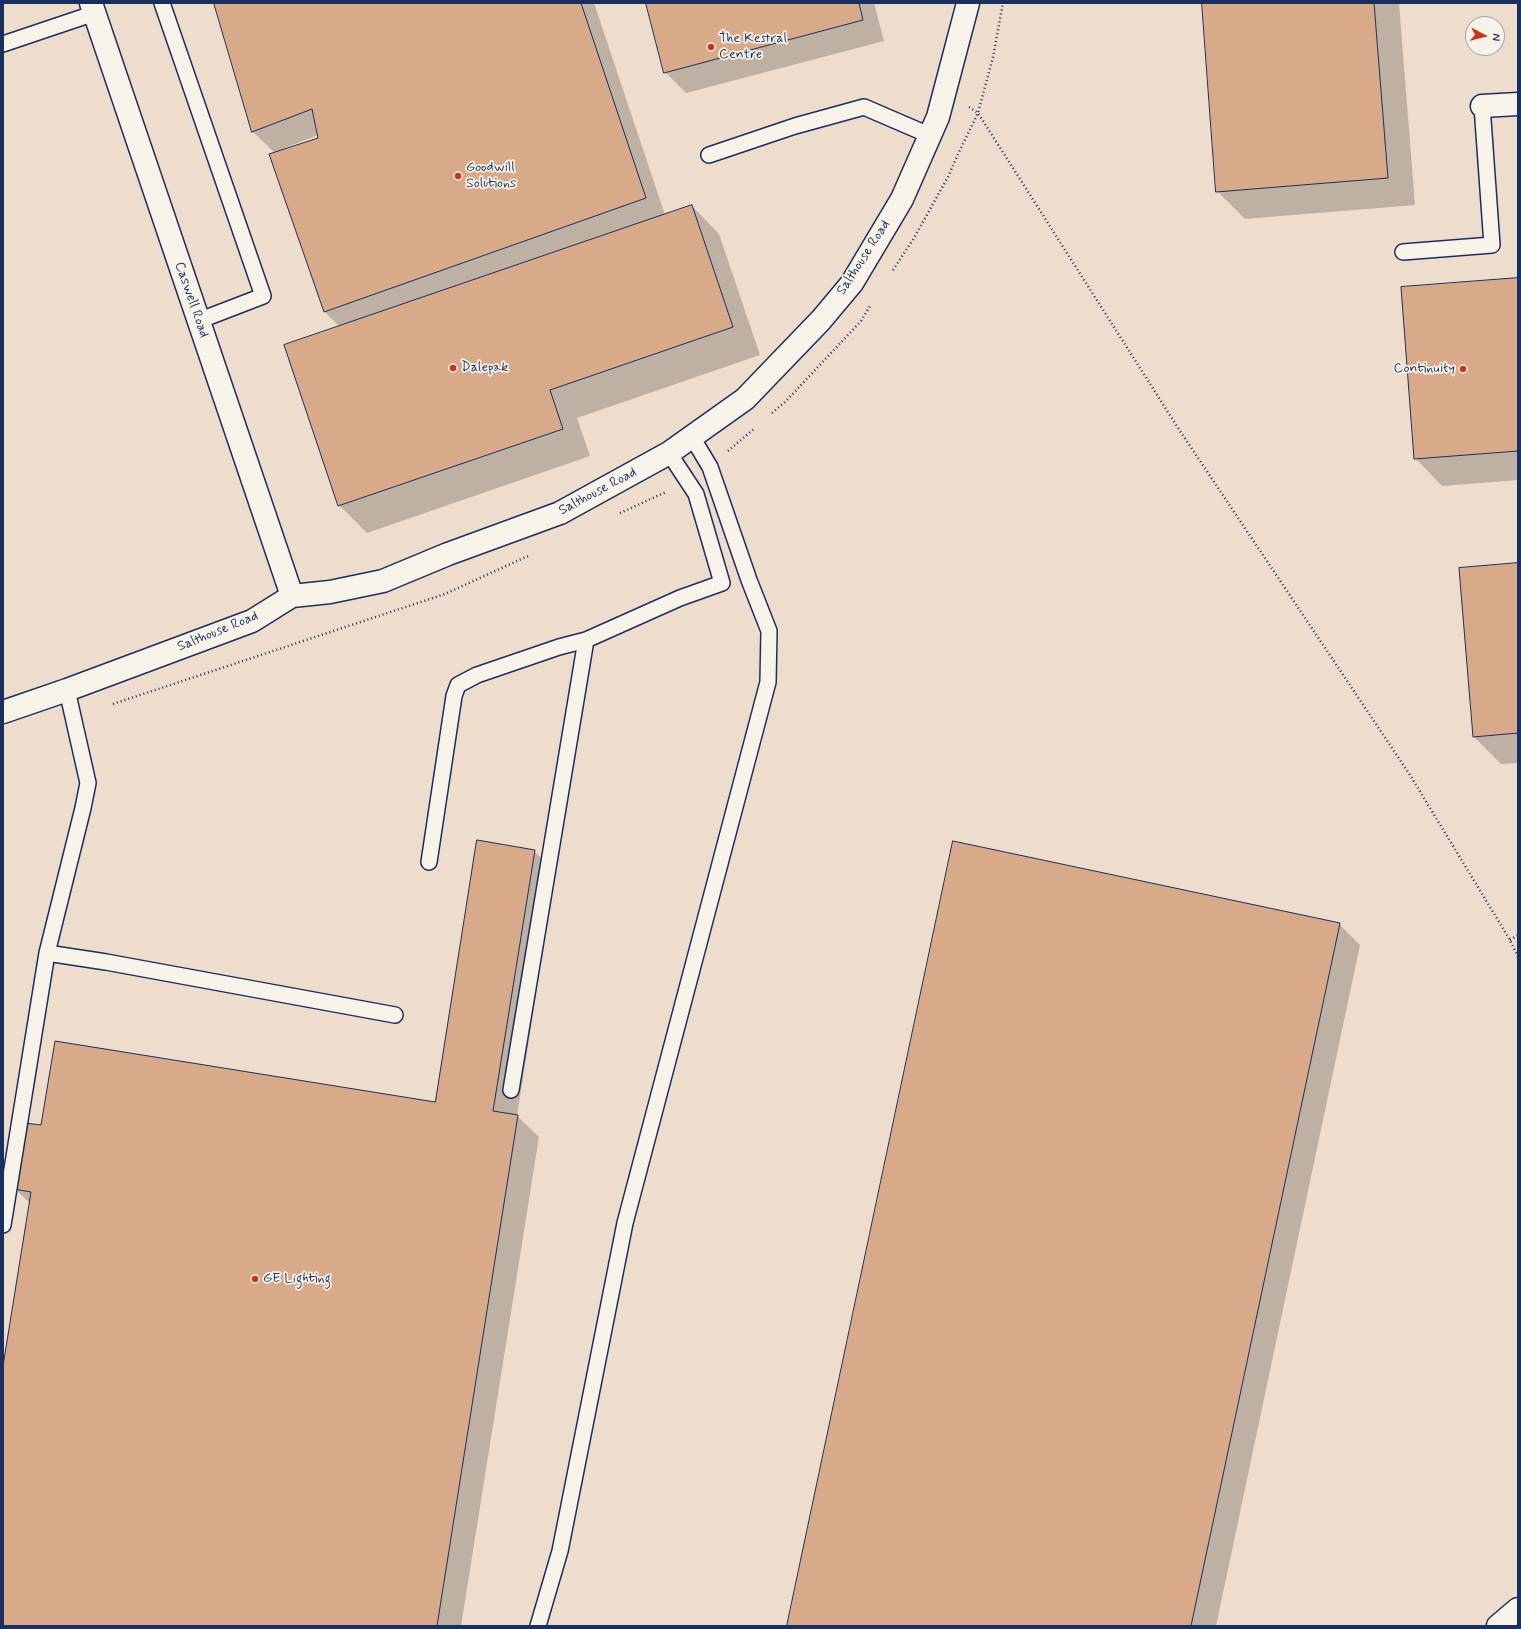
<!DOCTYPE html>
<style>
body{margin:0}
#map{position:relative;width:1521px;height:1629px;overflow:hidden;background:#f7f3e8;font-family:Mynerve,sans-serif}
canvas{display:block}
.frame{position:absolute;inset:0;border:4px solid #1b2f5e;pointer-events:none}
.north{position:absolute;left:1465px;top:16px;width:40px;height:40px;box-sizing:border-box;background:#f7f3e8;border:1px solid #9fa5b1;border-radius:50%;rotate:97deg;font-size:11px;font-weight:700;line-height:16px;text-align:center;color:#1b2f5e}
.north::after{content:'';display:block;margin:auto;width:14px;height:18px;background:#c8321e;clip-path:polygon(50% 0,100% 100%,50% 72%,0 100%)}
</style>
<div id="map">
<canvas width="1521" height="1629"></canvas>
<div class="frame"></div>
<div class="north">N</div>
</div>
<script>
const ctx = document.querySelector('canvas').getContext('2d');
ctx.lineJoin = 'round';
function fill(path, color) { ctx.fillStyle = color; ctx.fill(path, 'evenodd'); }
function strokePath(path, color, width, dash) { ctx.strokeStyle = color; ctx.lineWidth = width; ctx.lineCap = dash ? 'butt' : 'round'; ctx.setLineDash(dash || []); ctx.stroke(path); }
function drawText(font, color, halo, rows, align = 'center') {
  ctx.font = font + ' Mynerve,sans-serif'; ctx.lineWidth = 3.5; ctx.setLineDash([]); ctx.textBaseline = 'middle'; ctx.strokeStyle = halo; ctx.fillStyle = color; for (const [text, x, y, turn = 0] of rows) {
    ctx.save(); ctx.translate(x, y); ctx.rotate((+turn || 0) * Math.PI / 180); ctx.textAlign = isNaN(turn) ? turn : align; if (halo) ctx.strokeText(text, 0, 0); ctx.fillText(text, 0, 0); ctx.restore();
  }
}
const built = new Path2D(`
 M 3,3 L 1518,3 L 1518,1626 L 3,1626 ZM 1473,24 L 1497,24 L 1497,48 L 1473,48 Z`);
const shadow = new Path2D(`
 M 215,3 L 594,3 L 665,215 L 692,206 L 719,234 L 760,355 L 577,418 L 590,456 L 367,533 L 339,505 L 340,327 L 325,312 L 271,155 L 275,153 L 253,132 ZM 318,135 L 319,139 L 282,151 L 282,149 Z
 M 647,3 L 874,3 L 884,41 L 686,93 L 665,72 Z
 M 1203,3 L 1399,3 L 1415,205 L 1245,219 L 1217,191 Z
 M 1518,279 L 1518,480 L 1442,486 L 1415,458 Z
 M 1518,564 L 1518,763 L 1501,764 L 1474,737 Z
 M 534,851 L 555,872 L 517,1116 L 539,1137 L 461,1626 L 3,1626 L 3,1372 L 30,1203 L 15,1189 L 42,1127 L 436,1103 Z
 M 1339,924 L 1360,945 L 1216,1626 L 788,1626 Z`);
const building = new Path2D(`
 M 214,3 L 581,3 L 646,198 L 324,312 L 269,154 L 318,138 L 312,109 L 252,132 Z
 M 646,3 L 859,3 L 863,20 L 664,73 Z
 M 1202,3 L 1374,3 L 1388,178 L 1216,192 Z
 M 692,205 L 733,327 L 550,390 L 563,429 L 338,506 L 284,345 Z
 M 1518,278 L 1518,451 L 1414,459 L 1401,287 Z
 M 1518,563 L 1518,733 L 1473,737 L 1459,568 Z
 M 477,840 L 535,850 L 493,1111 L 518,1115 L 437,1626 L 3,1626 L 3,1366 L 31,1192 L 14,1189 L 25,1123 L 41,1125 L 55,1041 L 435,1102 Z
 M 953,841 L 1340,923 L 1191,1626 L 787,1626 Z`);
const path = new Path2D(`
 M 969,107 L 978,113 L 1180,431 L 1410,775 L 1510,940 L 1518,957
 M 893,270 L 914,238 L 948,177 L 958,154 L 978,113 L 993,57 L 1003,3
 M 772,413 L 786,401 L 861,321 L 870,306
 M 728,451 L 755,428
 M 620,513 L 666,492
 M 113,704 L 445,594 L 528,556
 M 1510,940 L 1518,935`);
const service = new Path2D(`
 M 162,3 L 263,296 L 198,321
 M 3,44 L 95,13
 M 709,155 L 795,126 L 864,107 L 929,135
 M 1403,252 L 1492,245 L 1482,106
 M 67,690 L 88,783 L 83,808 L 47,953 L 106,962 L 395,1015
 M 429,862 L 454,696 L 458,685 L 477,675 L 559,647 L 586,640 L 680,598 L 722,583 L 696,494 L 669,453
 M 511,1090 L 586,640
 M 3,1225 L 47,953
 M 538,1626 L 560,1551 L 625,1223 L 768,682 L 769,631 L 749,580 L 710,467 L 692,437`);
const minor = new Path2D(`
 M 91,3 L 292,596
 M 1482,106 L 1518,104
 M 3,712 L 67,690 L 252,621 L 292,596 L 330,592 L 383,581 L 448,554 L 560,513 L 669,453 L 745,399 L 821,320 L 852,283 L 902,199 L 938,117 L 968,3
 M 1498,1626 L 1518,1609`);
const markers = [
 [711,47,4,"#c8321e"],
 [458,176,4,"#c8321e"],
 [453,368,4,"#c8321e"],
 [1463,369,4,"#c8321e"],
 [255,1279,4,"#c8321e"]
];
const poiNames = [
 ["The Kestral",719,39],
 ["Centre",719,55],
 ["Goodwill",466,168],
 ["Solutions",466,184],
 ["Dalepak",461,368],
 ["Continuity",1455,369,"right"],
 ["GE Lighting",263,1279]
];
const streetNames = [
 ["Salthouse Road",864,258,-57],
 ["Caswell Road",191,300,71],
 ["Salthouse Road",598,492,-28],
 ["Salthouse Road",218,632,-22]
];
fill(built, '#edc');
fill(shadow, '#0003');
fill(building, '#d8aa89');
strokePath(building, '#1b2f5e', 1);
strokePath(service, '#1b2f5e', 18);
strokePath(minor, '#1b2f5e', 25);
strokePath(path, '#1b2f5e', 2.5, [1, 3]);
strokePath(service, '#f7f3e8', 15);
strokePath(minor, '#f7f3e8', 22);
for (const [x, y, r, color] of markers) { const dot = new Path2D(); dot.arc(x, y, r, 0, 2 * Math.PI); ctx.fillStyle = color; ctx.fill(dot); strokePath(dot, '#f7f3e8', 1.5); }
drawText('14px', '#1b2f5e', '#f7f3e8', poiNames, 'left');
drawText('14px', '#1b2f5e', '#f7f3e8', streetNames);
</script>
